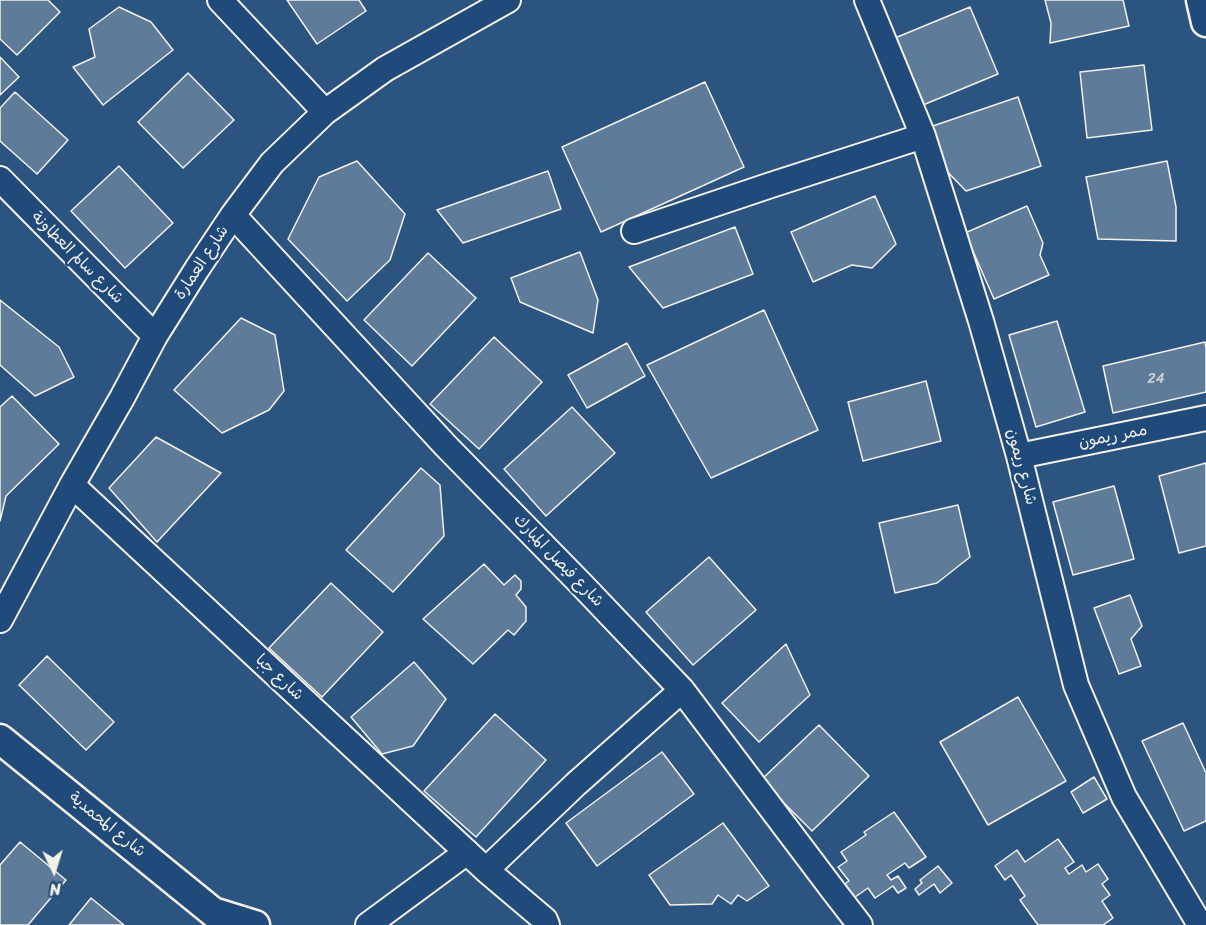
<!DOCTYPE html>
<meta charset="utf-8">
<style>
body{margin:0}
#map{position:relative;width:1206px;height:925px;overflow:hidden;background:#2c5481;font-family:Sriracha,sans-serif}
canvas{display:block}
.north{position:absolute;left:24px;top:841px;width:60px;height:60px;-webkit-text-stroke:4px #1f4a7a;paint-order:stroke;rotate:176deg;font-size:16px;font-weight:700;line-height:24px;text-align:center;color:#f4f1e8}
.north::after{content:'';display:block;margin:auto;width:21px;height:27px;background:#f4f1e8;clip-path:polygon(50% 0,100% 100%,50% 72%,0 100%)}
</style>
<div id="map">
<canvas width="1206" height="925"></canvas>
<div class="north">N</div>
</div>
<script>
const ctx = document.querySelector('canvas').getContext('2d');
ctx.lineJoin = 'round';
function fill(path, color) { ctx.fillStyle = color; ctx.fill(path, 'evenodd'); }
function strokePath(path, color, width, dash) { ctx.strokeStyle = color; ctx.lineWidth = width; ctx.lineCap = dash ? 'butt' : 'round'; ctx.setLineDash(dash || []); ctx.stroke(path); }
function drawText(font, color, halo, rows, align = 'center') {
  ctx.font = font + ' Sriracha,"Playpen Sans Arabic",sans-serif'; ctx.lineWidth = 5; ctx.setLineDash([]); ctx.textBaseline = 'middle'; ctx.strokeStyle = halo; ctx.fillStyle = color; for (const [text, x, y, turn = 0] of rows) {
    ctx.save(); ctx.translate(x, y); ctx.rotate((+turn || 0) * Math.PI / 180); ctx.textAlign = isNaN(turn) ? turn : align; if (halo) ctx.strokeText(text, 0, 0); ctx.fillText(text, 0, 0); ctx.restore();
  }
}
const building = new Path2D(`
 M 0,0 L 48,0 L 60,12 L 17,55 L 0,39 Z
 M 287,0 L 359,0 L 366,11 L 317,44 Z
 M 1045,0 L 1123,0 L 1129,26 L 1050,43 L 1051,23 Z
 M 119,7 L 151,22 L 173,50 L 103,105 L 73,67 L 95,57 L 89,29 Z
 M 970,7 L 998,74 L 923,105 L 895,38 Z
 M 0,57 L 19,77 L 0,95 Z
 M 1144,65 L 1152,130 L 1087,138 L 1080,72 Z
 M 188,73 L 234,120 L 183,168 L 138,122 Z
 M 705,82 L 744,167 L 601,232 L 562,147 Z
 M 15,92 L 68,140 L 37,174 L 0,141 L 0,108 Z
 M 1018,97 L 1041,166 L 966,191 L 935,159 L 924,129 Z
 M 357,161 L 405,214 L 390,260 L 347,301 L 288,239 L 319,177 Z
 M 1167,161 L 1176,207 L 1176,241 L 1098,239 L 1086,177 Z
 M 119,166 L 173,223 L 125,268 L 71,211 Z
 M 548,171 L 561,209 L 463,243 L 437,210 Z
 M 875,196 L 896,244 L 872,268 L 852,265 L 813,282 L 791,232 Z
 M 1027,206 L 1043,243 L 1040,255 L 1049,275 L 994,299 L 965,233 Z
 M 735,227 L 753,274 L 663,308 L 629,267 Z
 M 580,252 L 598,300 L 593,333 L 520,302 L 511,278 Z
 M 428,253 L 476,298 L 412,366 L 364,320 Z
 M 0,300 L 59,347 L 74,377 L 35,396 L 0,365 Z
 M 764,310 L 818,430 L 711,478 L 647,365 Z
 M 241,318 L 275,335 L 284,391 L 269,410 L 222,433 L 174,390 Z
 M 1057,321 L 1085,412 L 1036,427 L 1009,335 Z
 M 494,337 L 542,382 L 479,449 L 430,404 Z
 M 1205,342 L 1206,349 L 1206,392 L 1113,413 L 1103,366 Z
 M 627,343 L 645,376 L 587,408 L 568,375 Z
 M 926,381 L 941,441 L 863,461 L 848,402 Z
 M 12,396 L 59,444 L 6,496 L 0,521 L 0,407 Z
 M 572,407 L 615,453 L 546,516 L 504,469 Z
 M 156,437 L 221,473 L 157,542 L 109,488 Z
 M 1206,463 L 1206,546 L 1179,553 L 1159,476 Z
 M 421,468 L 440,485 L 444,536 L 393,592 L 346,550 Z
 M 1114,486 L 1134,559 L 1073,575 L 1053,502 Z
 M 958,505 L 970,557 L 937,583 L 895,593 L 879,523 Z
 M 709,557 L 756,610 L 693,665 L 646,612 Z
 M 484,564 L 504,585 L 515,575 L 521,581 L 521,589 L 516,595 L 526,607 L 526,621 L 514,635 L 508,630 L 473,664 L 423,619 Z
 M 331,583 L 383,632 L 322,697 L 269,648 Z
 M 1130,595 L 1142,626 L 1131,639 L 1141,666 L 1119,674 L 1094,608 Z
 M 786,644 L 810,695 L 759,742 L 722,703 Z
 M 47,656 L 114,722 L 86,750 L 19,685 Z
 M 414,662 L 446,699 L 413,746 L 382,754 L 351,717 Z
 M 1018,697 L 1066,781 L 988,825 L 940,742 Z
 M 495,714 L 546,760 L 476,837 L 424,791 Z
 M 1183,723 L 1206,773 L 1206,821 L 1184,831 L 1142,741 Z
 M 819,725 L 869,776 L 812,831 L 761,780 Z
 M 662,752 L 694,794 L 597,866 L 566,823 Z
 M 1094,777 L 1107,799 L 1083,813 L 1071,792 Z
 M 894,812 L 926,857 L 909,868 L 905,863 L 887,875 L 891,880 L 898,876 L 906,888 L 898,893 L 893,886 L 875,898 L 868,888 L 848,902 L 839,888 L 849,881 L 838,867 L 847,861 L 841,852 L 866,835 L 864,832 Z
 M 723,823 L 769,886 L 747,901 L 738,895 L 731,904 L 718,895 L 712,904 L 670,905 L 649,875 Z
 M 1058,839 L 1074,862 L 1065,868 L 1069,874 L 1082,865 L 1086,872 L 1098,864 L 1108,879 L 1102,884 L 1110,895 L 1102,901 L 1113,918 L 1103,925 L 1038,925 L 1020,900 L 1025,896 L 1011,875 L 1005,880 L 995,866 L 1017,850 L 1025,862 Z
 M 20,842 L 66,880 L 28,925 L 0,925 L 0,865 Z
 M 938,866 L 952,883 L 940,893 L 934,884 L 919,895 L 915,889 L 922,883 L 920,880 Z
 M 91,898 L 124,925 L 69,925 Z`);
const minor = new Path2D(`
 M 220,0 L 325,112
 M 867,0 L 923,136 L 981,321 L 1019,456 L 1076,685 L 1124,797 L 1199,923
 M 0,179 L 155,336
 M 233,215 L 445,445 L 582,585 L 682,690 L 833,890 L 860,925
 M 634,231 L 771,185 L 923,136
 M 1019,456 L 1206,418
 M 72,485 L 486,870 L 545,920 L 547,925
 M 0,620 L 72,485 L 122,398 L 155,336 L 197,269 L 233,215 L 272,163 L 325,112 L 385,69 L 508,0
 M 486,870 L 576,784 L 682,690
 M 368,925 L 467,852`);
const tertiary = new Path2D(`
 M 1201,0 L 1206,22
 M 0,739 L 229,925
 M 213,912 L 255,925`);
const numberNames = [
 ["24",1156,379]
];
const streetNames = [
 ["شارع سالم العطاونة",77,258,45],
 ["شارع العمارة",202,263,-57],
 ["ممر ريمون",1113,437,-11],
 ["شارع ريمون",1021,467,75],
 ["شارع فيصل المبارك",558,561,46],
 ["شارع جبا",279,678,43],
 ["شارع المحمدية",107,825,39]
];
fill(building, '#5e7b9a');
strokePath(building, '#f4f1e8', 1.5);
strokePath(minor, '#f4f1e8', 28);
strokePath(tertiary, '#f4f1e8', 33);
strokePath(minor, '#1f4a7a', 24);
strokePath(tertiary, '#1f4a7a', 28);
drawText('14px', '#ced4d4', null, numberNames);
drawText('16px', '#f4f1e8', '#1f4a7a', streetNames);
</script>
